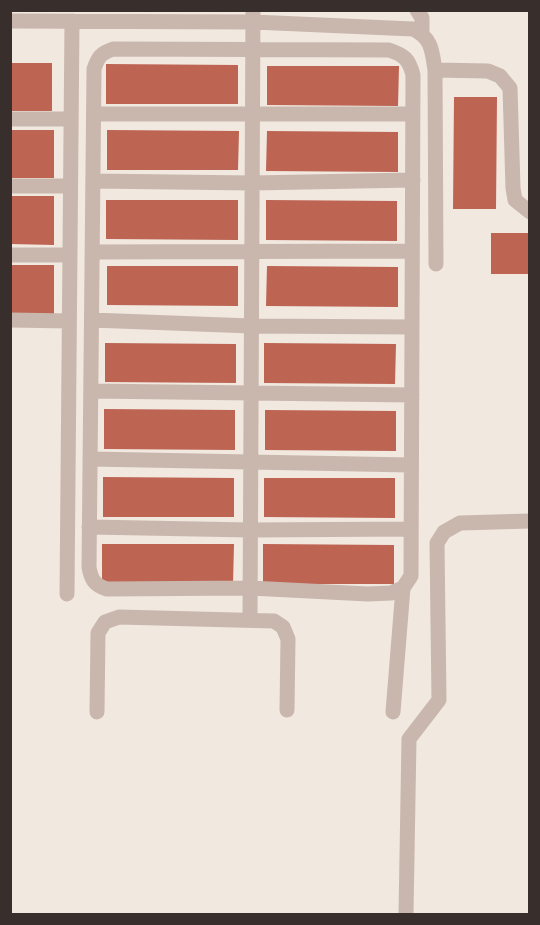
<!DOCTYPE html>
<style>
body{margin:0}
#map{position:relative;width:540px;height:925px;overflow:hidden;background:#f1e8e0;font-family:"DejaVu Sans",sans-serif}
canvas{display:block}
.frame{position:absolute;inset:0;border:12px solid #382e2b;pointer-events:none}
</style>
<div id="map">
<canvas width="540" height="925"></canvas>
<div class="frame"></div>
</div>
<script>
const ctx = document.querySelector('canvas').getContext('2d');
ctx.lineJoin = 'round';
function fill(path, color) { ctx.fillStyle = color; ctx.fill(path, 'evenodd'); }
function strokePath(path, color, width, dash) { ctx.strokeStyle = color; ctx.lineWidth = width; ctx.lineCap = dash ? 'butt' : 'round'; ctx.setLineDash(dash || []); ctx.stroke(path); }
const building = new Path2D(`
 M 10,63 L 52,63 L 52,111 L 10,111 Z
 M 106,64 L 238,65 L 238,104 L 106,104 Z
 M 267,66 L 399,66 L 398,106 L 267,105 Z
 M 454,97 L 497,97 L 496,209 L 453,209 Z
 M 10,130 L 54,130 L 54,178 L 10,178 Z
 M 107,130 L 239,131 L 238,170 L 107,170 Z
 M 267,131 L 398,132 L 398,172 L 266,171 Z
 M 10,196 L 54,196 L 54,245 L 10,244 Z
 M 106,200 L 238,200 L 238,240 L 106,239 Z
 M 266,200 L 397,201 L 397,241 L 266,240 Z
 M 491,233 L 530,233 L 530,274 L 491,274 Z
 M 10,265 L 54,265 L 54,314 L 10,313 Z
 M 107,266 L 238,266 L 238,306 L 107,305 Z
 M 267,266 L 398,267 L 398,307 L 266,306 Z
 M 105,343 L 236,344 L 236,383 L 105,382 Z
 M 264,343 L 396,344 L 395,384 L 264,383 Z
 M 104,409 L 235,410 L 235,450 L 104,449 Z
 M 265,410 L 396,411 L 396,451 L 265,450 Z
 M 103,477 L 234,478 L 234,517 L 103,517 Z
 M 264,478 L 395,478 L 395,518 L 264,517 Z
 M 102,544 L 234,544 L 233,584 L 102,583 Z
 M 263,544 L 394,545 L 394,584 L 263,584 Z`);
const minor = new Path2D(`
 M 417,10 L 422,18 L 422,34
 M 10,21 L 253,22 L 413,29 C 432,38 432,51 435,70 L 436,264
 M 113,49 L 389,50 C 404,55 409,59 413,75 L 411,576 L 403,588 L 391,593 L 368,594 L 250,588 L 107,589 C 94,585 91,579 89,567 L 94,69 C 98,57 101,53 113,49 Z
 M 435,70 L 488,71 L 500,76 L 510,88 L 513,188 L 515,200 L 530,212
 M 94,114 L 413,114
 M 10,119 L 71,119
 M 93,181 L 252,183 L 413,180
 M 10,186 L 70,186
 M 92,252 L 412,251
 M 10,255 L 70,255
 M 10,320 L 69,321
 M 92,320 L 251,326 L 412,327
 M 91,391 L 412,395
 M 90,459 L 411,465
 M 89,527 L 250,530 L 411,529
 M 67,594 L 72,21
 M 250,619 L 253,10
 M 97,712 L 98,633 L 105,622 L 119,617 L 274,621 L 283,627 L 288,639 L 287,710
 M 393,712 L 403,588
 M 406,914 L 409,739 L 439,700 L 437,543 L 444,532 L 460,523 L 530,521`);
fill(building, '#bd6453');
strokePath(minor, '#c9b7ad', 15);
</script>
